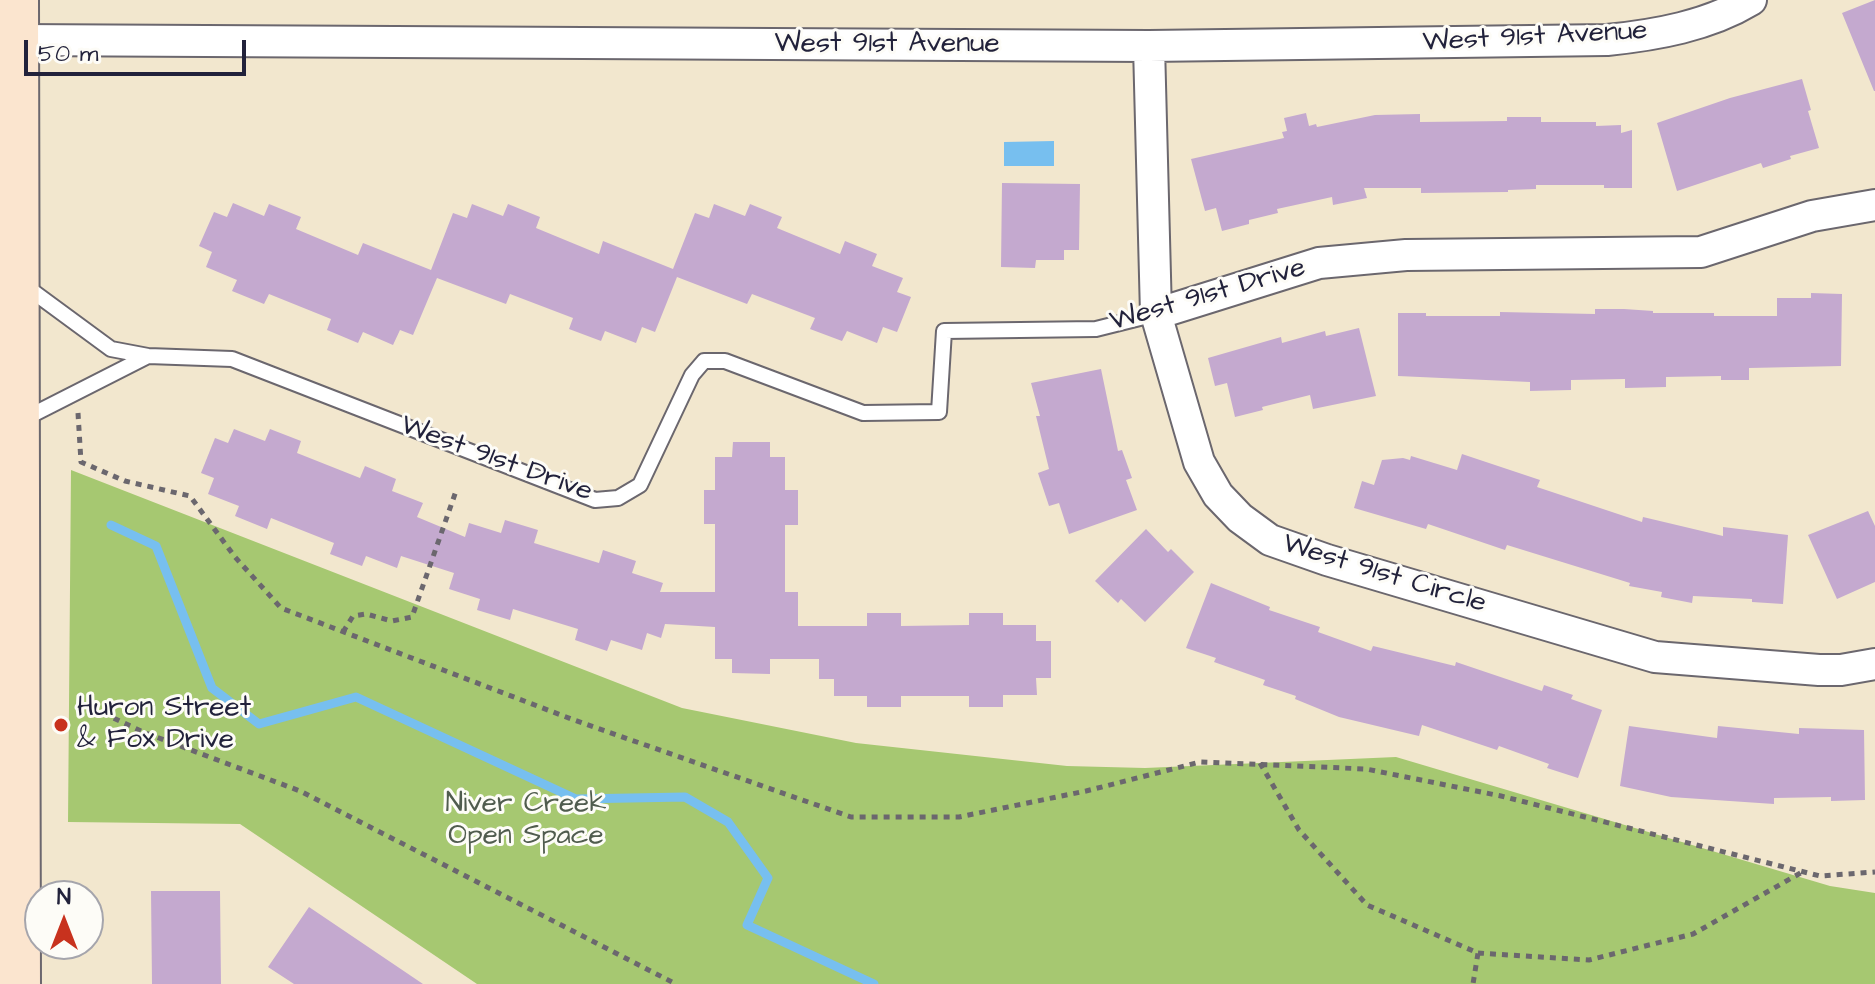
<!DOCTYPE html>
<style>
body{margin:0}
#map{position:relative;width:1875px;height:984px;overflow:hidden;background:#f2e7ce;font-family:"Architects Daughter",sans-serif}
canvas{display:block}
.north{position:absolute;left:24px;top:880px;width:80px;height:80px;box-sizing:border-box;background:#fdfcf7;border:2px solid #a5a5ac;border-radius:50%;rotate:0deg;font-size:22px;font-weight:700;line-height:32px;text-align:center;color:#22223b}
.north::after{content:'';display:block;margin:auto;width:28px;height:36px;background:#c8321e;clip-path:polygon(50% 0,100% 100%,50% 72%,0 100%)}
.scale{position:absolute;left:24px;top:40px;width:222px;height:36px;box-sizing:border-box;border:4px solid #22223b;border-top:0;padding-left:10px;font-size:24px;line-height:28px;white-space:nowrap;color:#22223b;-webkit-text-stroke:6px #fdfcf7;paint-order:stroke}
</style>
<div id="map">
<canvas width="1875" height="984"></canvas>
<div class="north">N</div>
<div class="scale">50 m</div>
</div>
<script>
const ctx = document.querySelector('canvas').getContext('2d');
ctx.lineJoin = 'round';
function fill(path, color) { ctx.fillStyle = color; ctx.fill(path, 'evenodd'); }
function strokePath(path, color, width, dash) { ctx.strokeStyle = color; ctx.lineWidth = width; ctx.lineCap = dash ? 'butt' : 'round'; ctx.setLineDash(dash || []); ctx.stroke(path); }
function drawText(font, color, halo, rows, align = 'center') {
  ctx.font = font + ' "Architects Daughter",sans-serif'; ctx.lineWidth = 6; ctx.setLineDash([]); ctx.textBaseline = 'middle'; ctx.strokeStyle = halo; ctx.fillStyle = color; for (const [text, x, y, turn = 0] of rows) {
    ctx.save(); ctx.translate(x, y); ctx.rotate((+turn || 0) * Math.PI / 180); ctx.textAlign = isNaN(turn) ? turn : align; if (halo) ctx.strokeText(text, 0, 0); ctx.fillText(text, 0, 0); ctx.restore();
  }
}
const green = new Path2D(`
 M 71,470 L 682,708 L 856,743 L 1067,766 L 1145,768 L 1396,757 L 1830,886 L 1875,893 L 1875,984 L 477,984 L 240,824 L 68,822 Z`);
const water = new Path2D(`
 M 1054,141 L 1054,166 L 1004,166 L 1004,142 Z`);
const stream = new Path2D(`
 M 111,525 L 156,546 L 212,688 L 259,724 L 356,697 L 576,799 L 685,797 L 728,822 L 768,878 L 747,925 L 874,984`);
const building = new Path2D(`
 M 1875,0 L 1875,91 L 1874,91 L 1842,13 Z
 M 1802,79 L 1811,110 L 1808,111 L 1819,148 L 1790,156 L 1791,159 L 1763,168 L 1761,163 L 1677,191 L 1657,123 L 1730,98 Z
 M 1306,113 L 1309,126 L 1316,124 L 1317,127 L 1375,115 L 1420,114 L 1420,122 L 1507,121 L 1507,117 L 1541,117 L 1541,122 L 1596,122 L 1596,126 L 1621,125 L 1621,133 L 1632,130 L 1632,188 L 1604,188 L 1604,185 L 1536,185 L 1536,189 L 1508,190 L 1508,192 L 1421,193 L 1421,188 L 1364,188 L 1367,198 L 1333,205 L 1332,197 L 1277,209 L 1278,213 L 1249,220 L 1249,224 L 1222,231 L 1216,208 L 1205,211 L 1191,159 L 1284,138 L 1282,132 L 1287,131 L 1284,118 Z
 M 1002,183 L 1080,184 L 1079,250 L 1064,250 L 1064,260 L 1036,260 L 1035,268 L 1001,267 Z
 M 233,203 L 264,216 L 269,204 L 301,217 L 296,229 L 358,255 L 363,243 L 431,270 L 453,213 L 467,218 L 472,204 L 503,216 L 508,204 L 540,217 L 536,228 L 599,254 L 603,241 L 673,269 L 695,213 L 709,218 L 714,204 L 745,216 L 750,204 L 782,217 L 777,228 L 840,254 L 845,241 L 877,254 L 872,266 L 903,278 L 897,292 L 911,297 L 897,332 L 883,327 L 877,343 L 847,331 L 842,341 L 810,329 L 815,318 L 752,294 L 747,304 L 677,277 L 655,332 L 642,327 L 636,343 L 605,331 L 601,341 L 569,329 L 573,318 L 510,294 L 506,304 L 437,278 L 413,335 L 400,330 L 393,345 L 363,332 L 358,343 L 327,330 L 331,319 L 269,294 L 264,304 L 232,291 L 237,280 L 206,267 L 212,252 L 199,246 L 214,212 L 227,217 Z
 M 1811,293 L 1842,294 L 1841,366 L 1749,368 L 1749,380 L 1721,380 L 1721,376 L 1666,377 L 1666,387 L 1625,388 L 1625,379 L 1571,380 L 1571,390 L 1530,391 L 1530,382 L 1398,376 L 1398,313 L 1426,313 L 1426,316 L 1500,316 L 1500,312 L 1595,314 L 1595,309 L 1624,309 L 1653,311 L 1653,313 L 1714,313 L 1714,316 L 1777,316 L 1777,298 L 1811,298 Z
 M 1359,328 L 1376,396 L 1313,409 L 1310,395 L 1262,407 L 1263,410 L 1235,417 L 1227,383 L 1215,386 L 1208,358 L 1281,337 L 1282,343 L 1325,331 L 1326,336 Z
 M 1101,369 L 1118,451 L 1122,450 L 1132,478 L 1126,480 L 1137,510 L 1069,534 L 1059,503 L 1049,506 L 1038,473 L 1049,469 L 1036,416 L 1040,416 L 1031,383 Z
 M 234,429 L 265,441 L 270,429 L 301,441 L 297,453 L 360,478 L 365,466 L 396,479 L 392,491 L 423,503 L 417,517 L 465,537 L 469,523 L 501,533 L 505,520 L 538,530 L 534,543 L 599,563 L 603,550 L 636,561 L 632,573 L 663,583 L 660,592 L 715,592 L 715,524 L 704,524 L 704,490 L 715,490 L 715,457 L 732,457 L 733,442 L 770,442 L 770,457 L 785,457 L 785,490 L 798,490 L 798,525 L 785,525 L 785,592 L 798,592 L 798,626 L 867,626 L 867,613 L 901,613 L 901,626 L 969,625 L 969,613 L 1003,613 L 1003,625 L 1036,625 L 1036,641 L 1051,641 L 1051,678 L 1036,678 L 1037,695 L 1003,695 L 1003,707 L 969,707 L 969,696 L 901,696 L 901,707 L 867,707 L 867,696 L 834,696 L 834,679 L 819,679 L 819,659 L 770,659 L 770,674 L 732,673 L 732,659 L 715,659 L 715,627 L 665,624 L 661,638 L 647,633 L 642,650 L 611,640 L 607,651 L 575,640 L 578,629 L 513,609 L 510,620 L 477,610 L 480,599 L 449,589 L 454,573 L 401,556 L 397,568 L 366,556 L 362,566 L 330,554 L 334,543 L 271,518 L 267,529 L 235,516 L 239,506 L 208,494 L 214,478 L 201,473 L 215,438 L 228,443 Z
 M 1462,454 L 1540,480 L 1537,487 L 1642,522 L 1643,517 L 1723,536 L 1723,527 L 1788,535 L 1783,604 L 1752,602 L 1752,599 L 1693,596 L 1692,603 L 1661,597 L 1662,592 L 1629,586 L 1630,583 L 1507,545 L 1505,550 L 1428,524 L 1426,529 L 1354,508 L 1362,481 L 1374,485 L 1382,460 L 1403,458 L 1410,460 L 1411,456 L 1457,470 Z
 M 1868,511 L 1875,526 L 1875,582 L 1837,599 L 1808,535 Z
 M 1146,529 L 1168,552 L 1171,549 L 1194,572 L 1145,622 L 1121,599 L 1118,603 L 1095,581 Z
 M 1211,583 L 1270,607 L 1269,610 L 1320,627 L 1318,632 L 1371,651 L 1373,646 L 1455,666 L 1456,662 L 1542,691 L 1544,685 L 1573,695 L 1571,699 L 1602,710 L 1578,778 L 1547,768 L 1549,764 L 1499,746 L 1497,750 L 1422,725 L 1419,736 L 1339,717 L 1295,699 L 1296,696 L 1263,685 L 1265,680 L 1214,662 L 1216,658 L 1186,648 Z
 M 1629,726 L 1717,738 L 1718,726 L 1799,734 L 1799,728 L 1864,730 L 1865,800 L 1831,801 L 1831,797 L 1774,798 L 1774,804 L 1671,797 L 1620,786 Z
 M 151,891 L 220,891 L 221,984 L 152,984 Z
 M 309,907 L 423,984 L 294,984 L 268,967 Z`);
const path = new Path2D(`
 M 78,413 L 81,462 L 125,481 L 190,496 L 235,557 L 281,608 L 574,720 L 851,817 L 959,817 L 1086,791 L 1200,762 L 1366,769 L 1501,796 L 1820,876 L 1875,872
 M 343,632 L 353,616 L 366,614 L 392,621 L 412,617 L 456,491
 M 103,713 L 143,732 L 300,791 L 676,984
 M 1260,763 L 1299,830 L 1367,905 L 1478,953 L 1473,984
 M 1478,953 L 1589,960 L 1693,934 L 1804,871`);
const service = new Path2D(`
 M 24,285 L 111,349 L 148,356 L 232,359 L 595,500 L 618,498 L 640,485 L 692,375 L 704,361 L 725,361 L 863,413 L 939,412 L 944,331 L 1096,329 L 1156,314
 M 24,419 L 148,356`);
const minor = new Path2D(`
 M 17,40 L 1149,46 L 1607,40 C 1656,35 1708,26 1751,0
 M 1149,46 L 1156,314 L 1199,462 L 1218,495 L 1240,518 L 1270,540 L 1327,560 L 1655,657 L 1819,670 L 1841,670 L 1875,664
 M 1156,314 L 1319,263 L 1406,255 L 1701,252 L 1812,216 L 1875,205`);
const secondary = new Path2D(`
 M 17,0 L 19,984`);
const markers = [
 [61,725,8,"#c8321e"]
];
const streetNames = [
 ["West 91st Avenue",1535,38,-3],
 ["West 91st Avenue",887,45],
 ["West 91st Drive",1208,296,-16],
 ["West 91st Drive",496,460,20],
 ["West 91st Circle",1384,575,17]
];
const poiNames = [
 ["Huron Street",77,709],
 ["& Fox Drive",77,741]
];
const parkNames = [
 ["Niver Creek",526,805],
 ["Open Space",526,837]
];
fill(green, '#a6c871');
fill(water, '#77bfef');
strokePath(stream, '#77bfef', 9);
fill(building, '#c4a9cf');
strokePath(service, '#6b676e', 18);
strokePath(minor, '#6b676e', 34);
strokePath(secondary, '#6b676e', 46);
strokePath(path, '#6b676e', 5, [6, 6]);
strokePath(service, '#fff', 14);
strokePath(minor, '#fff', 30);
strokePath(secondary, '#fbe5cf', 42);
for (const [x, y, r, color] of markers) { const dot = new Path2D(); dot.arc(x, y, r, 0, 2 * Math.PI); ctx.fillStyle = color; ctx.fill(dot); strokePath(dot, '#fdfcf7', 3); }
drawText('28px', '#22223b', '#fdfcf7', streetNames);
drawText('28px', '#22223b', '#fdfcf7', poiNames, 'left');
drawText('28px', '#505c4e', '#fdfcf7', parkNames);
</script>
